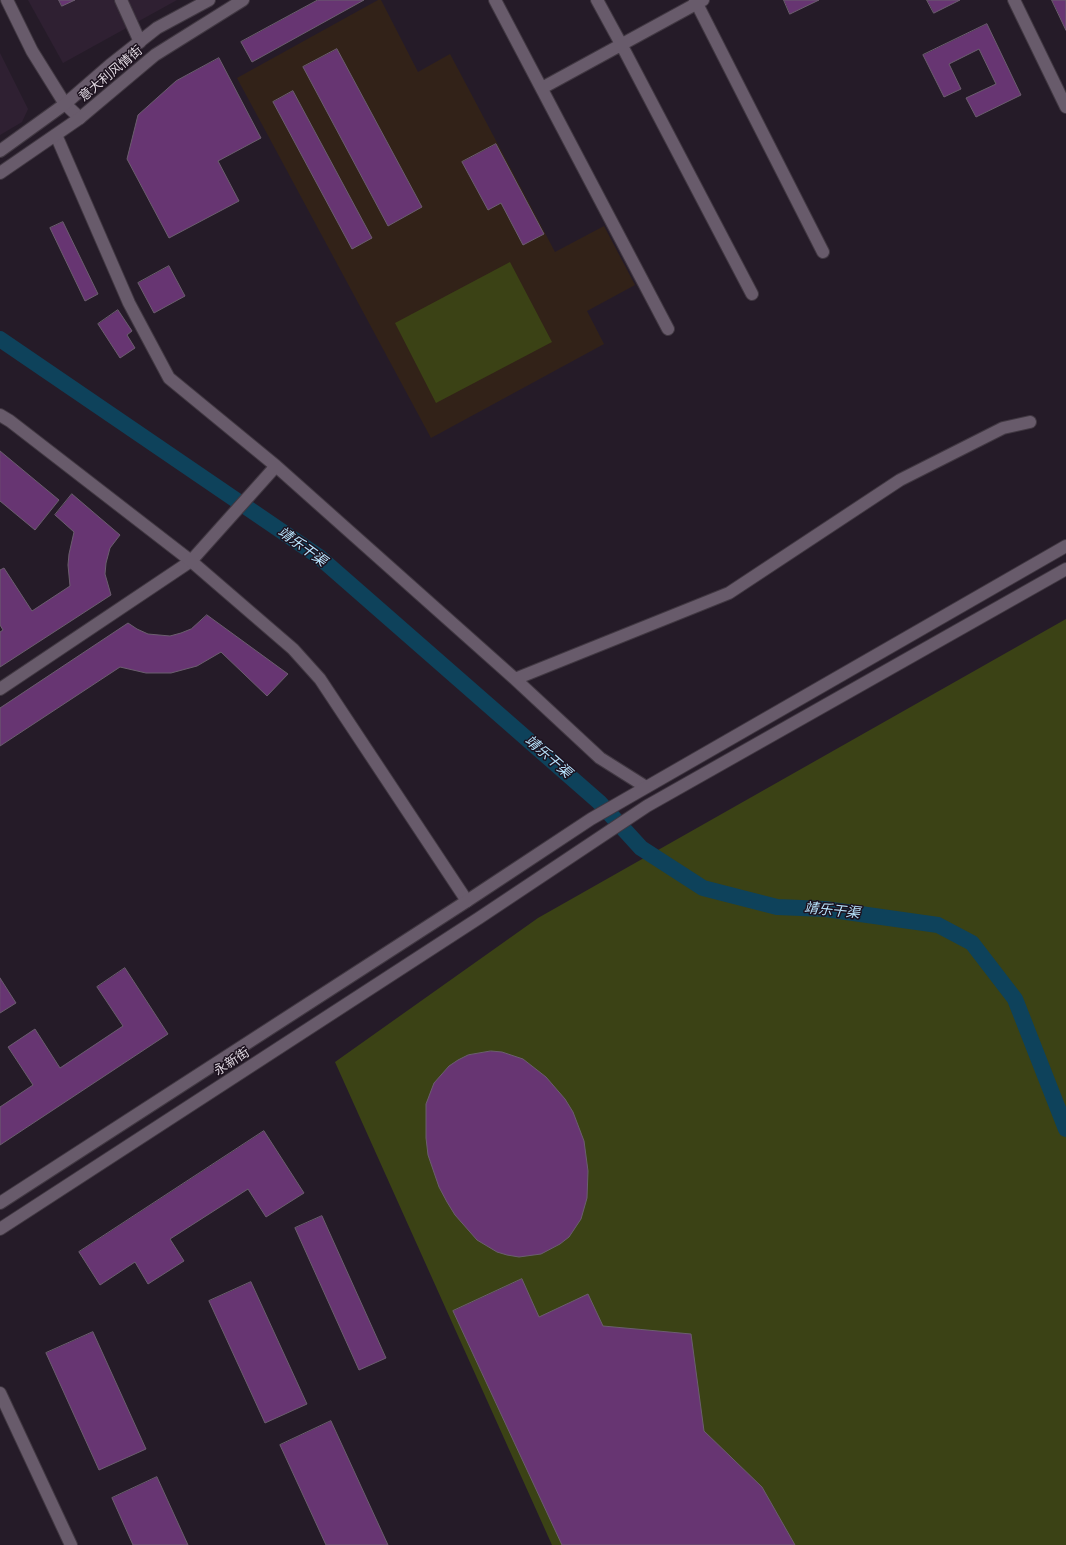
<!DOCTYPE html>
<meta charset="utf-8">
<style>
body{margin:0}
canvas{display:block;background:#251b28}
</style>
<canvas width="1066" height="1545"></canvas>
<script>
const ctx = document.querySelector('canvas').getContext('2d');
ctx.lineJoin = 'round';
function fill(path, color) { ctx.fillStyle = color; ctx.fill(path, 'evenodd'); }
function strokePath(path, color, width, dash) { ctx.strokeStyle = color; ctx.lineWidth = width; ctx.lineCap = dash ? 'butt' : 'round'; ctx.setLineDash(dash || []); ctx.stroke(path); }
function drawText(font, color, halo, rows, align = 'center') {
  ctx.font = font + ' "Fira Sans Condensed","Noto Sans SC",sans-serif'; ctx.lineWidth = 3; ctx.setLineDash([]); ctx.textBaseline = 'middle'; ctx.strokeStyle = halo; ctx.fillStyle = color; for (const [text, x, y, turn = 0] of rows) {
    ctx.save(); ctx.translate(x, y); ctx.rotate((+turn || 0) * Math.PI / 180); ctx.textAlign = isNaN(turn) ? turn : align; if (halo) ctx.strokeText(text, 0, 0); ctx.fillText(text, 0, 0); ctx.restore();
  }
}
const built = new Path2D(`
 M 28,0 L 177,0 L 63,63 Z
 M 0,53 L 28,109 L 22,122 L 0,135 Z`);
const industrial = new Path2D(`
 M 378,0 L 381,0 L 418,72 L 450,54 L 555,252 L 604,226 L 635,285 L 587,311 L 604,344 L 431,438 L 237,78 Z`);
const green = new Path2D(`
 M 510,262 L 552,342 L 436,403 L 395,323 Z
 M 1066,619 L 1066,1545 L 552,1545 L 335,1062 L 538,918 Z`);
const canal = new Path2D(`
 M 0,339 L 318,556 L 599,802 L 641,848 L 703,888 L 777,907 L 825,909 L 938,925 L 972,943 L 1015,999 L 1066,1129`);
const building = new Path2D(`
 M 59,0 L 75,0 L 62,6 Z
 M 318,0 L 364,0 L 252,62 L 241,42 Z
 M 784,0 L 819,0 L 790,14 Z
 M 927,0 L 960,0 L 934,13 Z
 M 1052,0 L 1066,0 L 1066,30 Z
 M 987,24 L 1021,95 L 976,117 L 966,98 L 996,84 L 979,49 L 949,64 L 961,89 L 944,97 L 923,55 Z
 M 337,49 L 422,207 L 388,226 L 303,67 Z
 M 219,58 L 261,138 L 218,161 L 239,201 L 169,238 L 127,159 L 138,115 L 176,81 Z
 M 293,91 L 372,238 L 352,249 L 273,102 Z
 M 496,144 L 544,234 L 523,245 L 501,203 L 488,210 L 462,162 Z
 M 63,222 L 98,294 L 85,301 L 50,228 Z
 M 169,266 L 185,296 L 154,313 L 138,283 Z
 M 118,310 L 132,331 L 127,335 L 135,348 L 120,358 L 98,324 Z
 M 0,451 L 59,500 L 35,530 L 0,501 Z
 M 72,494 L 120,535 L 110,548 L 106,563 L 105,574 L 111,595 L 0,667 L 0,632 L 3,630 L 0,625 L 0,570 L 4,568 L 32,611 L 70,586 L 68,565 L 69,554 L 74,532 L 55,515 Z
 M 207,615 L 288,674 L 267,696 L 221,652 L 197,666 L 171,673 L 146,673 L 120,667 L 0,746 L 0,708 L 128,623 L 137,629 L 148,634 L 170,636 L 181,633 L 191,629 Z
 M 125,968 L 168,1034 L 0,1145 L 0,1107 L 33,1085 L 8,1047 L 35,1029 L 60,1068 L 123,1026 L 97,987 Z
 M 0,978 L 16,1003 L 0,1013 Z
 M 491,1051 L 502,1052 L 523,1059 L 546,1077 L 565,1099 L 573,1112 L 584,1141 L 588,1171 L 587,1198 L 581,1219 L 569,1237 L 560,1244 L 541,1254 L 519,1257 L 507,1255 L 497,1252 L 477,1240 L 455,1215 L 447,1202 L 439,1187 L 428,1155 L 426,1138 L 426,1104 L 434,1083 L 449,1066 L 458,1060 L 468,1055 Z
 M 264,1131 L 304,1193 L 266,1217 L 248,1189 L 170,1239 L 184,1261 L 148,1284 L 135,1262 L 100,1285 L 79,1252 Z
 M 322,1216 L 386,1358 L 359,1370 L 295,1228 Z
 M 522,1279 L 539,1317 L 588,1294 L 603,1326 L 691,1334 L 704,1431 L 762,1487 L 795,1545 L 562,1545 L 453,1311 Z
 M 251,1282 L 307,1404 L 265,1423 L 209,1301 Z
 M 93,1332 L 146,1449 L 99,1470 L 46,1353 Z
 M 331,1421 L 388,1545 L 326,1545 L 280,1445 Z
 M 157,1477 L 188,1545 L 133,1545 L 112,1498 Z`);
const pedestrian = new Path2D(`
 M 121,0 L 140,42
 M 0,689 L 191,561`);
const minor = new Path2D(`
 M 7,0 L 32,51 L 65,104 L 80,118
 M 495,0 L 668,329
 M 597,0 L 621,44 L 752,294
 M 695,0 L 823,252
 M 542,88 L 703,0
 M 56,135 L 129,303 L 169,378 L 276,466 L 515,679 L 600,758 L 646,787
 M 0,415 L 10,421 L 191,561 L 293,649 L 320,679 L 467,901
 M 191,561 L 276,466
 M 515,679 L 729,593 L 900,480 L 1003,428 L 1030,422`);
const tertiary = new Path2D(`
 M 0,151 L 65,104 L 110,65 L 157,28 L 209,0
 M 0,173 L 80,118 L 155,55 L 243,0
 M 0,1203 L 467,901 L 591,819 L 1066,546
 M 0,1229 L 479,918 L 647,806 L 1066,569
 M 0,1393 L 71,1545`);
const secondary = new Path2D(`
 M 1014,0 L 1066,107`);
const streetNames = [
 ["意大利风情街",111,74,-40],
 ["永新街",232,1062,-33]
];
const waterNames = [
 ["靖乐干渠",302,547,36],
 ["靖乐干渠",548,757,41],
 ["靖乐干渠",832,911,6]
];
fill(built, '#2f2032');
fill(industrial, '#322218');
fill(green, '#3b4215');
strokePath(canal, '#0e425b', 16);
fill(building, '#673572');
strokePath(building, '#6b5e6e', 1);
strokePath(pedestrian, '#413842', 14);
strokePath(minor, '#413842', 14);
strokePath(tertiary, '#413842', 14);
strokePath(secondary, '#413842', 14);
strokePath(pedestrian, '#685b6b', 12);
strokePath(minor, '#685b6b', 12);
strokePath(tertiary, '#685b6b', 12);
strokePath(secondary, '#685b6b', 12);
drawText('13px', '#e1d9e2', '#1c111e', streetNames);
drawText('italic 14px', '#b7e2fb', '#1c111e', waterNames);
</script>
